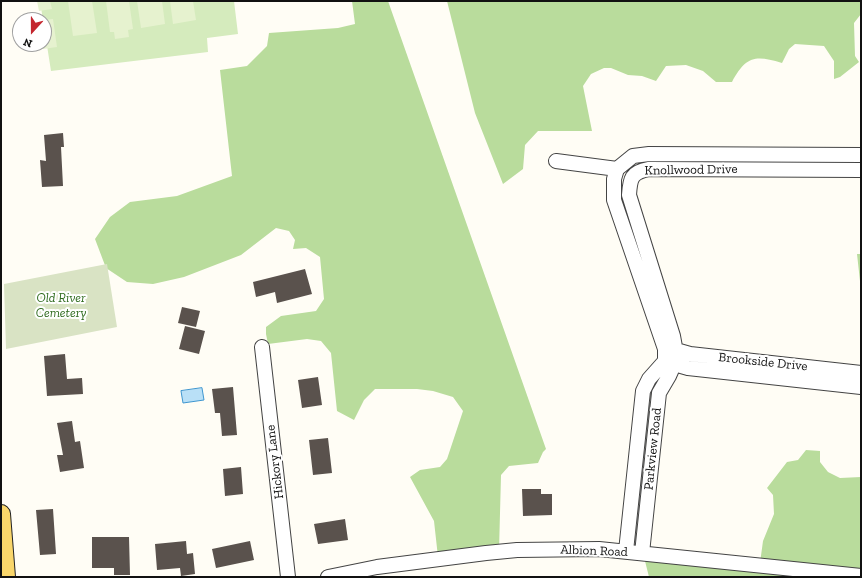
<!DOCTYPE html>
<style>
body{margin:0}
#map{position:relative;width:862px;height:578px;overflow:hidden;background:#fffdf5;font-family:"Zilla Slab",serif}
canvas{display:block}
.frame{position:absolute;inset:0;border:2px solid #111;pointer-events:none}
.north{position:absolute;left:12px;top:12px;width:40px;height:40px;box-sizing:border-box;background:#fff;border:1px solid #a0a0a0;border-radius:50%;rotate:201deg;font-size:11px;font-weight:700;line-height:16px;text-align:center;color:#111}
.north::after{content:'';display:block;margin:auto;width:14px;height:18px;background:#c4262e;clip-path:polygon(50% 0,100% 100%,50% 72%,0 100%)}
</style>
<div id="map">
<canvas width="862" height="578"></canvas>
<div class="frame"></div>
<div class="north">N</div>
</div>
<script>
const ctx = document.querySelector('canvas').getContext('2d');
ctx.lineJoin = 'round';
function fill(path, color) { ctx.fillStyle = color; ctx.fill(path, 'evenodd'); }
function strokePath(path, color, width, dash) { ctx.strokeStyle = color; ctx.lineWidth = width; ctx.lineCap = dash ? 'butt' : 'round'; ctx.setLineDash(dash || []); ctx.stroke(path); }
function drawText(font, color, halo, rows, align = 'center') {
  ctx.font = font + ' "Zilla Slab",serif'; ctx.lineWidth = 4; ctx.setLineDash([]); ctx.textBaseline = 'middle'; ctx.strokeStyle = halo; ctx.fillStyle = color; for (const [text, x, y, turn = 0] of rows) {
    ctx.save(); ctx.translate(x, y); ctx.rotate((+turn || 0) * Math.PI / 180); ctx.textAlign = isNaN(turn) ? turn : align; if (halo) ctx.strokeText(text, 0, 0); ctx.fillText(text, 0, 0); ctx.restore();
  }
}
const green = new Path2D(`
 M 40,1 L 234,1 L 238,34 L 207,38 L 208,52 L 51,71 Z`);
const forest = new Path2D(`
 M 352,1 L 388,1 L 546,449 L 543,452 L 538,463 L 509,466 L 501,475 L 499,551 L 438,557 L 434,521 L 410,477 L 420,470 L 440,467 L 447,459 L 463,411 L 453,397 L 433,391 L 417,389 L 375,389 L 364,400 L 354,420 L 337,411 L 331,353 L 321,341 L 307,339 L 268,344 L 266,334 L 266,327 L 281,316 L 316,311 L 324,299 L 320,257 L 306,248 L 293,249 L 295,240 L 289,231 L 276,228 L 241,255 L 184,277 L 153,284 L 127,282 L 106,268 L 95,239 L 110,217 L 130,202 L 177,196 L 232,176 L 220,70 L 247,66 L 267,46 L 269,33 L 338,28 L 355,24 Z
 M 447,1 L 861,1 L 861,14 L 854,23 L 855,56 L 859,62 L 840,77 L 834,79 L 834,61 L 824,46 L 795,44 L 789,49 L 782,63 C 755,55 746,56 732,82 L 716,82 L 703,71 L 686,65 L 666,66 L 656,81 L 642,76 L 628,75 L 611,68 L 604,68 L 591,74 L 583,86 L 592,131 L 538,131 L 525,145 L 523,169 L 503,184 L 475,113 Z
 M 857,254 L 861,254 L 861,290 Z
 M 806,450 L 820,451 L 820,462 L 828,472 L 840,478 L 861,477 L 861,576 L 854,577 L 649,577 L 643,553 L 760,563 L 763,541 L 774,514 L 773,495 L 767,488 L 787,462 L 798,460 Z`);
const cemetery = new Path2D(`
 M 107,264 L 117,327 L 6,349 L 4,284 Z`);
const pitch = new Path2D(`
 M 37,1 L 50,1 L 52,9 L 39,11 Z
 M 68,1 L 92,1 L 97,33 L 73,36 Z
 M 106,1 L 129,1 L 133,29 L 128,30 L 129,37 L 115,39 L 114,32 L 110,32 Z
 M 137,1 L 162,1 L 165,24 L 141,28 Z
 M 170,1 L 193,1 L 196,20 L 173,24 Z
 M 53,19 L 57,47 L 43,49 L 44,20 Z`);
const water = new Path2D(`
 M 202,388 L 204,400 L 183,403 L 181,391 Z`);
const building = new Path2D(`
 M 63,133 L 64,147 L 61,147 L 63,186 L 42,187 L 40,160 L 46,161 L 44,135 Z
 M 305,269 L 312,294 L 277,303 L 275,292 L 256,297 L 253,282 Z
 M 182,307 L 200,311 L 196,327 L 178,323 Z
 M 185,326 L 205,331 L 199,354 L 179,349 Z
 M 65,354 L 67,379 L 82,378 L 83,394 L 47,396 L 44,356 Z
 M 318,377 L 322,405 L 302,408 L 298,380 Z
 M 233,387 L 237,435 L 222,436 L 220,413 L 215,413 L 212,389 Z
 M 72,421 L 75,442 L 80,441 L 84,468 L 60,472 L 57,455 L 63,455 L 57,423 Z
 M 328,438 L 332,473 L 313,475 L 309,440 Z
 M 241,467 L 243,494 L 225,496 L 223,469 Z
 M 522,489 L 541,489 L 541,494 L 552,494 L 552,515 L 523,516 Z
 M 53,509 L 56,554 L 40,555 L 36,510 Z
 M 345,519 L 348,540 L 318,544 L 314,524 Z
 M 92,537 L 129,537 L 130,575 L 114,575 L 114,568 L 92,568 Z
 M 186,541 L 187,554 L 193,553 L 195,574 L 181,576 L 180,568 L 157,570 L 155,544 Z
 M 250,541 L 254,560 L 216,568 L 212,549 Z`);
const minor = new Path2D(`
 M 556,161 L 617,169
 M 617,169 L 633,156 L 649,154 L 861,155
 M 617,169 L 614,179 L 614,200 L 665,349 L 665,361
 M 262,347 L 288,577
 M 669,349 L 676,350 L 690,354 L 861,373
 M 667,362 L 688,368 L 861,387
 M 626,551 L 643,391 L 649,379 L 665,361
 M 642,553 L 659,393 L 669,376 L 677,358 L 673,336 L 629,195 C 630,179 631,172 649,169 L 861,170
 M 328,577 L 377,567 L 486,553 L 517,550 L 599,549 L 861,576`);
const major = new Path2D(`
 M 1,514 L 6,577`);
const streetNames = [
 ["Knollwood Drive",691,170,-1],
 ["Brookside Drive",763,362,6],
 ["Parkview Road",653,449,-84],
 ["Hickory Lane",275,462,-97],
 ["Albion Road",594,551,2]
];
const parkNames = [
 ["Old River",61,298],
 ["Cemetery",61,313]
];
fill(green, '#d5ebbd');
fill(forest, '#b9dc9c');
fill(cemetery, '#d9e3c4');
fill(pitch, '#e6f2cf');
fill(water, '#b9e0f7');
strokePath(water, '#3f96cf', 1);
fill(building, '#5a524d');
strokePath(minor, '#444', 16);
strokePath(major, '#222', 20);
strokePath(minor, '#fff', 14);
strokePath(major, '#f9d66b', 18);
drawText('13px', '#111', '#fff', streetNames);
drawText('italic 13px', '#2f6b1f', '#fff', parkNames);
</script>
